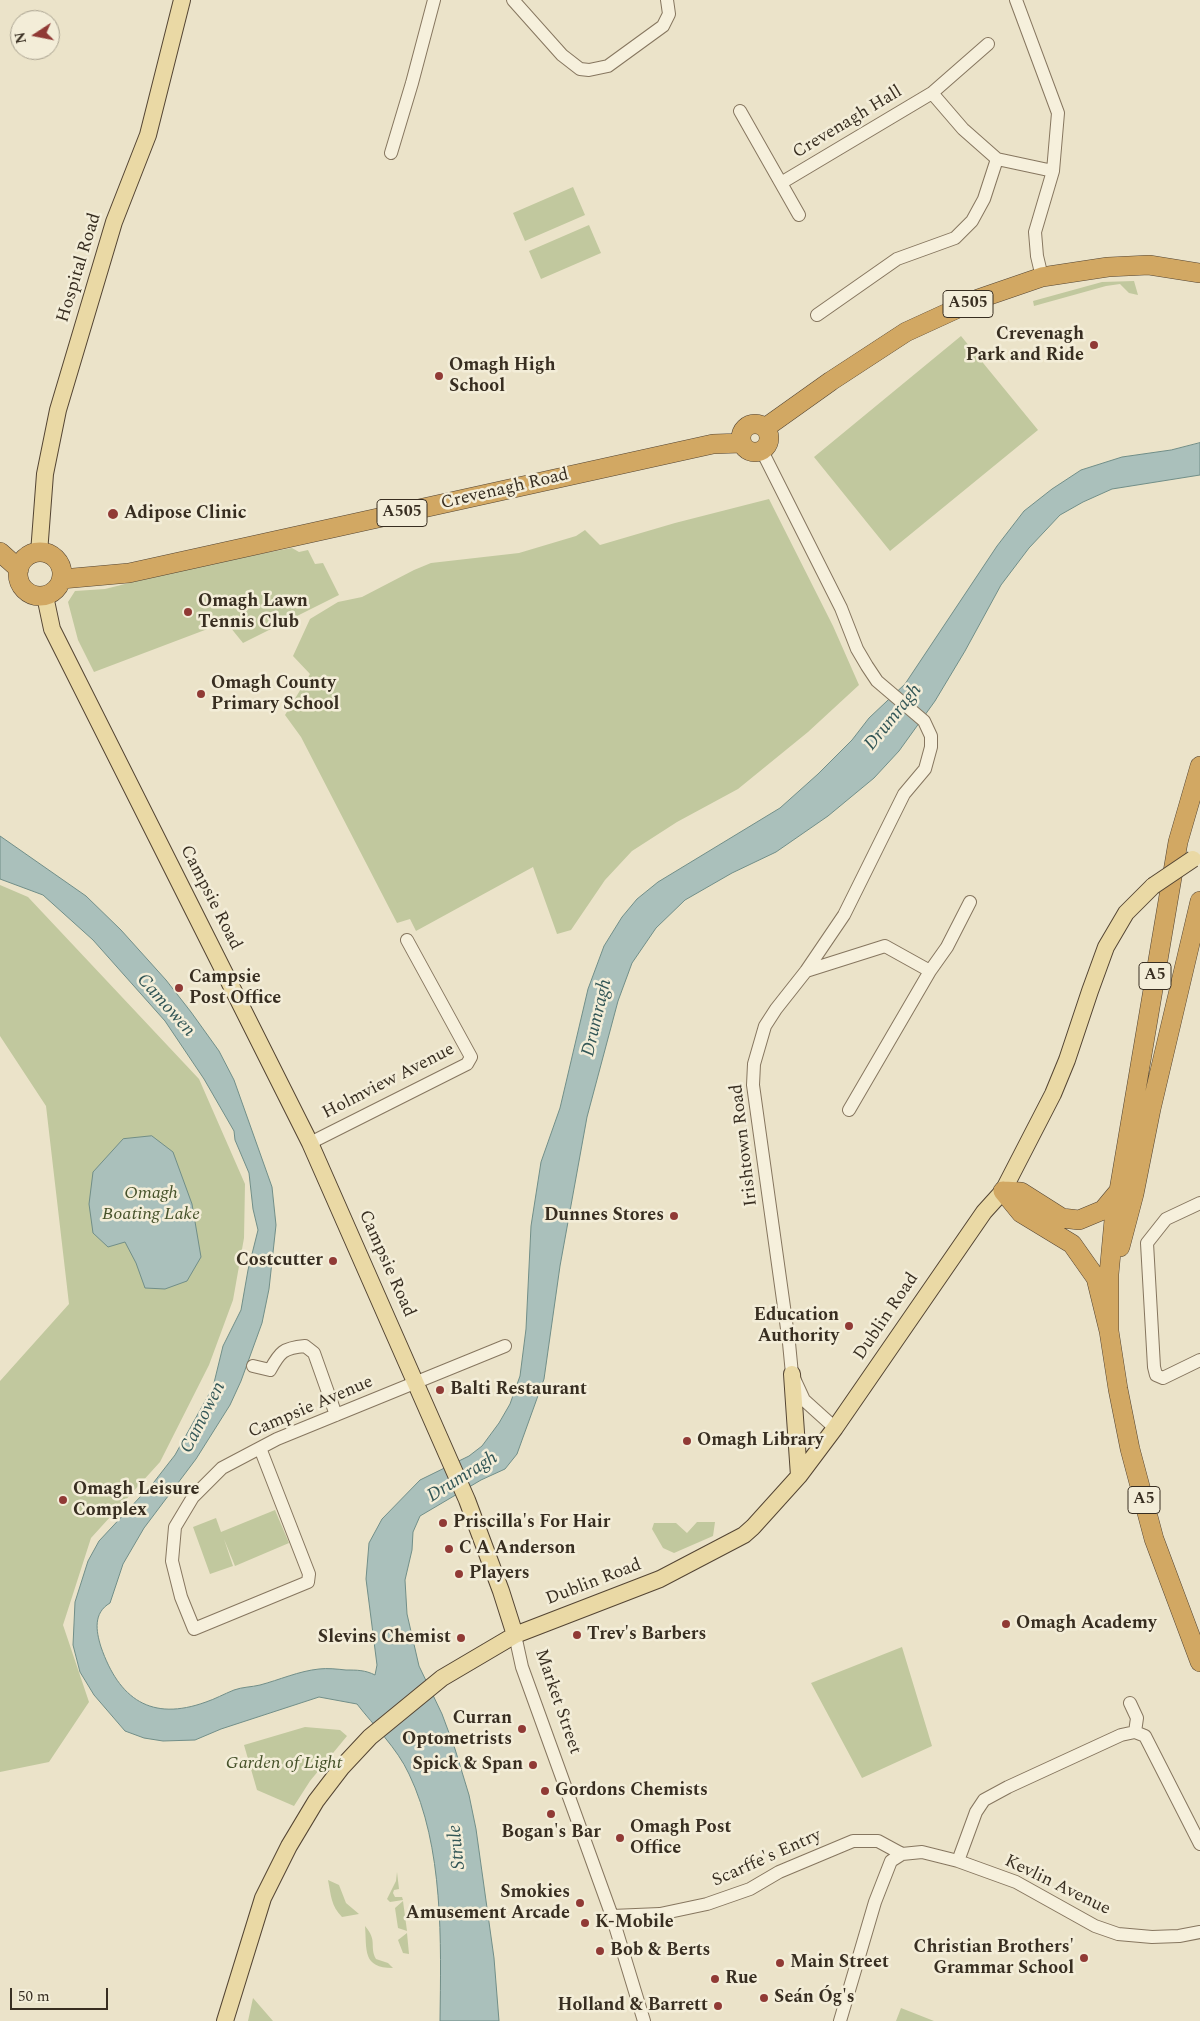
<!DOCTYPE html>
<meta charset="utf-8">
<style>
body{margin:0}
#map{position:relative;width:1200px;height:2021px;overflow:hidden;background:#ebe3c9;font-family:Spectral,serif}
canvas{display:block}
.north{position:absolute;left:10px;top:10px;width:50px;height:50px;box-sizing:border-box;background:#f3edd8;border:1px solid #a8a18f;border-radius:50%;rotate:259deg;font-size:14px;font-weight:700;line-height:20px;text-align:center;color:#382e21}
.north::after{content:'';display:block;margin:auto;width:18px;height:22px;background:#903a35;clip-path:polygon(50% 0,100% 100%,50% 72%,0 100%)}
.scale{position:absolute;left:10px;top:1988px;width:98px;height:22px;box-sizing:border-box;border:2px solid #382e21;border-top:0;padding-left:6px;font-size:15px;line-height:18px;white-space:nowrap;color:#382e21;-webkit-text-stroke:4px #f3edd8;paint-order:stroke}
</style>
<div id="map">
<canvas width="1200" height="2021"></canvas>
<div class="north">N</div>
<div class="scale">50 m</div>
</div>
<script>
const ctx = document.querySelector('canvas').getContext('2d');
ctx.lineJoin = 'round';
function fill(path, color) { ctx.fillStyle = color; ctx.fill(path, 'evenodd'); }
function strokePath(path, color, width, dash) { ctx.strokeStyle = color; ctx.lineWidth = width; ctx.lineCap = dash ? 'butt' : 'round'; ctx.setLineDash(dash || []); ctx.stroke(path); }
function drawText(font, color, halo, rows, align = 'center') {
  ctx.font = font + ' Spectral,serif'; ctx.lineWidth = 5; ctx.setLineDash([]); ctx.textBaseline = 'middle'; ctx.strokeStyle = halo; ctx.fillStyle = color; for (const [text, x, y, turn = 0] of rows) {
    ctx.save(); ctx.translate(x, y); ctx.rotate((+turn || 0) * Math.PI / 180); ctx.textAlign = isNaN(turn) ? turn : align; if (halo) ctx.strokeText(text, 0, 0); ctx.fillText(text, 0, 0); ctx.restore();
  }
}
const green = new Path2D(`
 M 573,187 L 585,215 L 525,241 L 513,213 Z
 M 589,225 L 601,253 L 541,279 L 529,251 Z
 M 1134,281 L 1138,295 L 1129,293 L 1120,284 L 1106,286 L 1034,306 L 1033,301 L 1102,282 Z
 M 961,336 L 1038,430 L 890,551 L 814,457 Z
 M 769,499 L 833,626 L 859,685 L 808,732 L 738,789 L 677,822 L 632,851 L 605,880 L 571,930 L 557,934 L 533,867 L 416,931 L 410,919 L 397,923 L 301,737 L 285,715 L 310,674 L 293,656 L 310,619 L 338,602 L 362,597 L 414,570 L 431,563 L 519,553 L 576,536 L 585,530 L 600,545 L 675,523 Z
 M 292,548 L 299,552 L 308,550 L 315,564 L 323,563 L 339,595 L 243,643 L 226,622 L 94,672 L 78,640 L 68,602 L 75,591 L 105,589 L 205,564 Z
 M 0,885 L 28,897 L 199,1079 L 245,1184 L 244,1238 L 233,1300 L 209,1365 L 160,1462 L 91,1538 L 63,1625 L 89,1702 L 49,1762 L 0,1772 L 0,1381 L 69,1304 L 46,1106 L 0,1036 Z
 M 275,1510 L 289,1543 L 235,1566 L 224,1539 L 233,1566 L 210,1574 L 193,1527 L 216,1518 L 221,1532 Z
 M 697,1522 L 715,1522 L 713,1536 L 674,1553 L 663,1548 L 652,1529 L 654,1523 L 676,1523 L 687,1533 Z
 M 902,1647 L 932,1746 L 862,1778 L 811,1683 Z
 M 305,1727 L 340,1730 L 347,1736 L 310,1781 L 294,1806 L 257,1790 L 244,1745 Z
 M 397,1872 L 399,1889 L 394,1890 L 393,1893 L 395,1897 L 402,1897 L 403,1900 L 390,1902 L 387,1899 L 396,1881 Z
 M 328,1880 L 339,1885 L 346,1903 L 359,1914 L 342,1917 C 331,1906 331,1895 328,1880 Z
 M 403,1901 L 407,1931 L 398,1928 L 395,1908 Z
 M 365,1926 C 378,1941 369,1946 376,1959 L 388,1963 L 393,1968 C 362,1968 367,1950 365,1926 Z
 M 407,1933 L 409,1954 L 403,1953 L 398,1940 Z
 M 253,1998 L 273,2021 L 248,2021 Z
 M 901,2008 L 934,2021 L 896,2021 Z`);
const water = new Path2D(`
 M 1200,443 L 1200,475 L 1112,489 L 1083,502 L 1060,515 L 1029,548 L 1001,585 L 965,651 L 935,701 L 899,751 L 874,778 L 828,816 L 776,852 L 732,873 L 685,900 L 656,928 L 632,963 L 618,1001 L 587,1117 L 560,1266 L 544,1379 L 517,1454 L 505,1469 L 481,1480 L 420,1516 L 413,1532 L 412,1550 L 405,1580 L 407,1614 L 419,1666 L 442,1714 L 455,1749 L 469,1795 L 476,1829 L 494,1958 L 499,2021 L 440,2021 C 441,1942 444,1847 409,1774 C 397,1748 374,1726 357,1704 L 319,1697 L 221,1729 L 195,1740 L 163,1741 L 144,1738 L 125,1731 L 94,1695 L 80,1672 L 73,1645 L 75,1602 L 88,1561 L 99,1541 L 154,1482 L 175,1455 L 213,1387 L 223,1346 L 241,1310 L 248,1270 L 258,1230 L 253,1209 L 249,1173 L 235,1140 L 234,1131 L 204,1079 L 165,1021 L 93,940 L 43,895 L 0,879 L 0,836 L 86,896 L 121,930 L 166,980 L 191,1012 L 219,1051 L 234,1080 L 272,1187 L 276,1225 L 269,1289 L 262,1323 L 241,1381 L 230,1405 L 196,1459 L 144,1528 L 123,1564 L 110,1603 C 93,1613 96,1631 101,1647 C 119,1699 151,1722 206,1702 C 215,1699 224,1694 234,1690 C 242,1687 252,1687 260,1685 C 279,1680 299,1671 319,1669 C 327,1668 337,1669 346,1670 C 357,1670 365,1670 375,1675 L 377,1665 L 366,1579 L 369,1543 L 382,1519 L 420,1480 L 469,1456 L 482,1446 L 499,1423 L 510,1404 L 520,1376 L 526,1329 L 531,1226 L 541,1162 L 560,1108 L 588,989 L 604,946 L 622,917 L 637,899 L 658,882 L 780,808 L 818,774 L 852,740 L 869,718 L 905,684 L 997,546 L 1024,511 L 1052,489 L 1081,470 L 1122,457 L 1171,450 Z
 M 152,1136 L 173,1152 L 192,1204 L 201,1257 L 187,1281 L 165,1289 L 145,1288 L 136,1263 L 125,1242 L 108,1247 L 93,1233 L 89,1204 L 93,1172 L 123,1139 Z`);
const minor = new Path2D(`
 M 513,0 L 562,55 L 580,69 L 589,70 L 608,66 L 663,26 L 669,14 L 667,0
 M 1016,0 L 1058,113 L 1053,171 L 1035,232 L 1037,256 L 1042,277
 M 932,93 L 963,129 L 997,159 L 1053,171
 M 740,111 L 799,215
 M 391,153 L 412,83 L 434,0
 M 781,183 L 932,93 L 988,44
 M 817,315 L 897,259 L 955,238 L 972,221 L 984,199 L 997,159
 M 762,451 L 841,608 L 857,649 L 867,666 L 877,681 L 924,721 L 931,736 L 931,747 L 925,769 L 904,794 L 844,915 L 806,971 L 776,1009 L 765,1026 L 754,1064 L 753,1085 L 789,1343 L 792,1374 L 804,1400 L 835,1428
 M 806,971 L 885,946 L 930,971 L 849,1110
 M 930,971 L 947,947 L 970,902
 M 310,1143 L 467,1064 L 471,1057 L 407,940
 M 1200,1203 L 1166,1219 L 1147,1243 L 1154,1367 L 1156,1375 L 1163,1378 L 1200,1360
 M 253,1366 L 270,1370 C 280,1352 283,1348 305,1346 L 314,1353 L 336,1415
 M 260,1448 L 309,1574 L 308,1582 L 194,1629 L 181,1597 L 172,1561 L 175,1527 L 193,1497 L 222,1468 L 277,1439 L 505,1346
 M 515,1635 L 522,1667 L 612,1916 L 644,2021
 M 1130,1703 L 1137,1718 L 1135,1732
 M 958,1861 L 976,1812 L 984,1800 L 1008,1787 L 1121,1735 L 1135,1732 L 1145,1736 L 1200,1844
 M 612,1916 L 660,1914 L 707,1904 L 750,1889 L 779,1872 L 853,1841 L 878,1841 L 902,1854
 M 840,2021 L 875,1902 L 891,1861 L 902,1854 L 922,1852 L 958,1861 L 1016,1882 L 1095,1926 L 1118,1934 L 1152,1937 L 1179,1936 L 1200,1932`);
const major = new Path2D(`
 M 39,553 L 45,474 L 58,410 L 114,222 L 148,135 L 182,0
 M 45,596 L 52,629 L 310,1143 L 467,1500 L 501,1591 L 515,1635
 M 792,1374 L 799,1476
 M 225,2021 L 263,1898 L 289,1846 L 316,1801 L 342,1767 L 370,1737 L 442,1678 L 515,1635 L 660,1579 L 744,1535 L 753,1527 L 799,1476 L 835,1428 L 984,1212 L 1003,1191 L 1053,1094 L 1067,1060 L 1090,991 L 1106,947 L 1126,913 L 1153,886`);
const highway = new Path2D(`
 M741 438a14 14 0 1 1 28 0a14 14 0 1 1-28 0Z
 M 765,428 L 831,381 L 906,332 L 978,299 L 1042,277 L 1108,267 L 1149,265 L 1200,273
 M 0,552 L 19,569
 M18 574a22 22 0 1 1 44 0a22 22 0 1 1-44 0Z
 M 62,579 L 129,573 L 713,444 L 742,443
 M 1003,1191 L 1021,1213 L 1072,1244 L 1096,1278 L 1109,1331 L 1118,1389 L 1130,1449 L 1154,1539 L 1200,1662
 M 1003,1191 L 1021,1192 L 1062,1218 L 1079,1220 L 1103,1210 L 1118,1192
 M 1120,1247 L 1134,1194 L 1151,1109 L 1200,901
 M 1109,1331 L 1109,1274 L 1114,1220 L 1178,842 L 1200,766`);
const majorBridge = new Path2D(`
 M 1153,886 L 1193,859`);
const markers = [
 [1094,345,5,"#903a35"],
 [439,376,5,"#903a35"],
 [113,514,6,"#903a35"],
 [188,612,5,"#903a35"],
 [201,694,5,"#903a35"],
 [179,988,5,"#903a35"],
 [674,1216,5,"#903a35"],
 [333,1261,5,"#903a35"],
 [849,1326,5,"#903a35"],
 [440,1390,5,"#903a35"],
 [687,1441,5,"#903a35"],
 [63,1500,5,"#903a35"],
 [443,1523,5,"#903a35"],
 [449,1549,5,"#903a35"],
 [459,1574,5,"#903a35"],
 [1006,1624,5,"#903a35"],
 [577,1635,5,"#903a35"],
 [461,1638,5,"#903a35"],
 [522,1729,5,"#903a35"],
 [533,1765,5,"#903a35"],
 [545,1791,5,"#903a35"],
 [551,1814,5,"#903a35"],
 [620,1838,5,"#903a35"],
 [580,1903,5,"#903a35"],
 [585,1923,5,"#903a35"],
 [600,1951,5,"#903a35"],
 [1084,1958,5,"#903a35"],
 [780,1963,5,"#903a35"],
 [715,1979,5,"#903a35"],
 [764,1998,5,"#903a35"],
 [718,2006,5,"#903a35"]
];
const shields = [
 [968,304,50],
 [402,513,50],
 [1155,976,32],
 [1144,1500,32]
];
const shieldNames = [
 ["A505",968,304],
 ["A505",402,513],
 ["A5",1155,976],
 ["A5",1144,1500]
];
const streetNames = [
 ["Crevenagh Hall",848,123,-31],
 ["Hospital Road",80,268,-73],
 ["Crevenagh Road",505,490,-13],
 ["Campsie Road",210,898,63],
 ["Holmview Avenue",389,1082,-27],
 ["Irishtown Road",745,1145,-97],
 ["Campsie Road",386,1264,66],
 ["Dublin Road",887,1317,-56],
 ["Campsie Avenue",311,1408,-23],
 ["Dublin Road",594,1583,-21],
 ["Market Street",557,1702,71],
 ["Scarffe's Entry",767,1859,-24],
 ["Kevlin Avenue",1057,1886,26]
];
const poiNames = [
 ["Crevenagh",1084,335,"right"],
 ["Park and Ride",1084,356,"right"],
 ["Omagh High",449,366],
 ["School",449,387],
 ["Adipose Clinic",124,514],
 ["Omagh Lawn",198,602],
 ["Tennis Club",198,623],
 ["Omagh County",211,684],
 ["Primary School",211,705],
 ["Campsie",189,978],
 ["Post Office",189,999],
 ["Dunnes Stores",664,1216,"right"],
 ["Costcutter",323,1261,"right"],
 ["Education",839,1316,"right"],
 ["Authority",839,1337,"right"],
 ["Balti Restaurant",450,1390],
 ["Omagh Library",697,1441],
 ["Omagh Leisure",73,1490],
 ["Complex",73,1511],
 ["Priscilla's For Hair",453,1523],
 ["C A Anderson",459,1549],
 ["Players",469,1574],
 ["Omagh Academy",1016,1624],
 ["Trev's Barbers",587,1635],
 ["Slevins Chemist",451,1638,"right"],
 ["Curran",512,1719,"right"],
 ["Optometrists",512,1740,"right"],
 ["Spick & Span",523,1765,"right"],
 ["Gordons Chemists",555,1791],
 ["Omagh Post",630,1828],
 ["Office",630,1849],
 ["Bogan's Bar",551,1833,"center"],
 ["Smokies",570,1893,"right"],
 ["Amusement Arcade",570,1914,"right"],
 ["K-Mobile",595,1923],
 ["Christian Brothers'",1074,1948,"right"],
 ["Grammar School",1074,1969,"right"],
 ["Bob & Berts",610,1951],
 ["Main Street",790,1963],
 ["Rue",725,1979],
 ["Seán Óg's",774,1998],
 ["Holland & Barrett",708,2006,"right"]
];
const parkNames = [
 ["Omagh",151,1194],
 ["Boating Lake",151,1215],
 ["Garden of Light",284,1764]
];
const waterNames = [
 ["Drumragh",894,718,-51],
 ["Camowen",165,1006,48],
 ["Drumragh",598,1018,-77],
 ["Camowen",204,1418,-63],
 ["Drumragh",463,1478,-32],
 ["Strule",458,1847,-96]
];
fill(green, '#c1c89e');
fill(water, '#aac0bb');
strokePath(water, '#718e88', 1);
strokePath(minor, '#86765f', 14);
strokePath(major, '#544533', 18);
strokePath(highway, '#544533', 20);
strokePath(minor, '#f6f0dc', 12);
strokePath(major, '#ead9a5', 16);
strokePath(highway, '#d2a863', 19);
strokePath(majorBridge, '#544533', 18, []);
strokePath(majorBridge, '#ead9a5', 16);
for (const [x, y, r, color] of markers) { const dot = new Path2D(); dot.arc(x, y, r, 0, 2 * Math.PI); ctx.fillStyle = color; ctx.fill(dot); strokePath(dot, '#f3edd8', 2); }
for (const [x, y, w] of shields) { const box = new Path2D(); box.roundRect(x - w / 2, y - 13.5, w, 27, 4); ctx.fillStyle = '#f3edd8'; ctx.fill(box); strokePath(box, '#382e21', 1); }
drawText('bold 16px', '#382e21', null, shieldNames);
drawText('18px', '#382e21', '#f3edd8', streetNames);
drawText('bold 18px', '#382e21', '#f3edd8', poiNames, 'left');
drawText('italic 18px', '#46522a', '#f3edd8', parkNames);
drawText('italic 19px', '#325656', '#f3edd8', waterNames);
</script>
